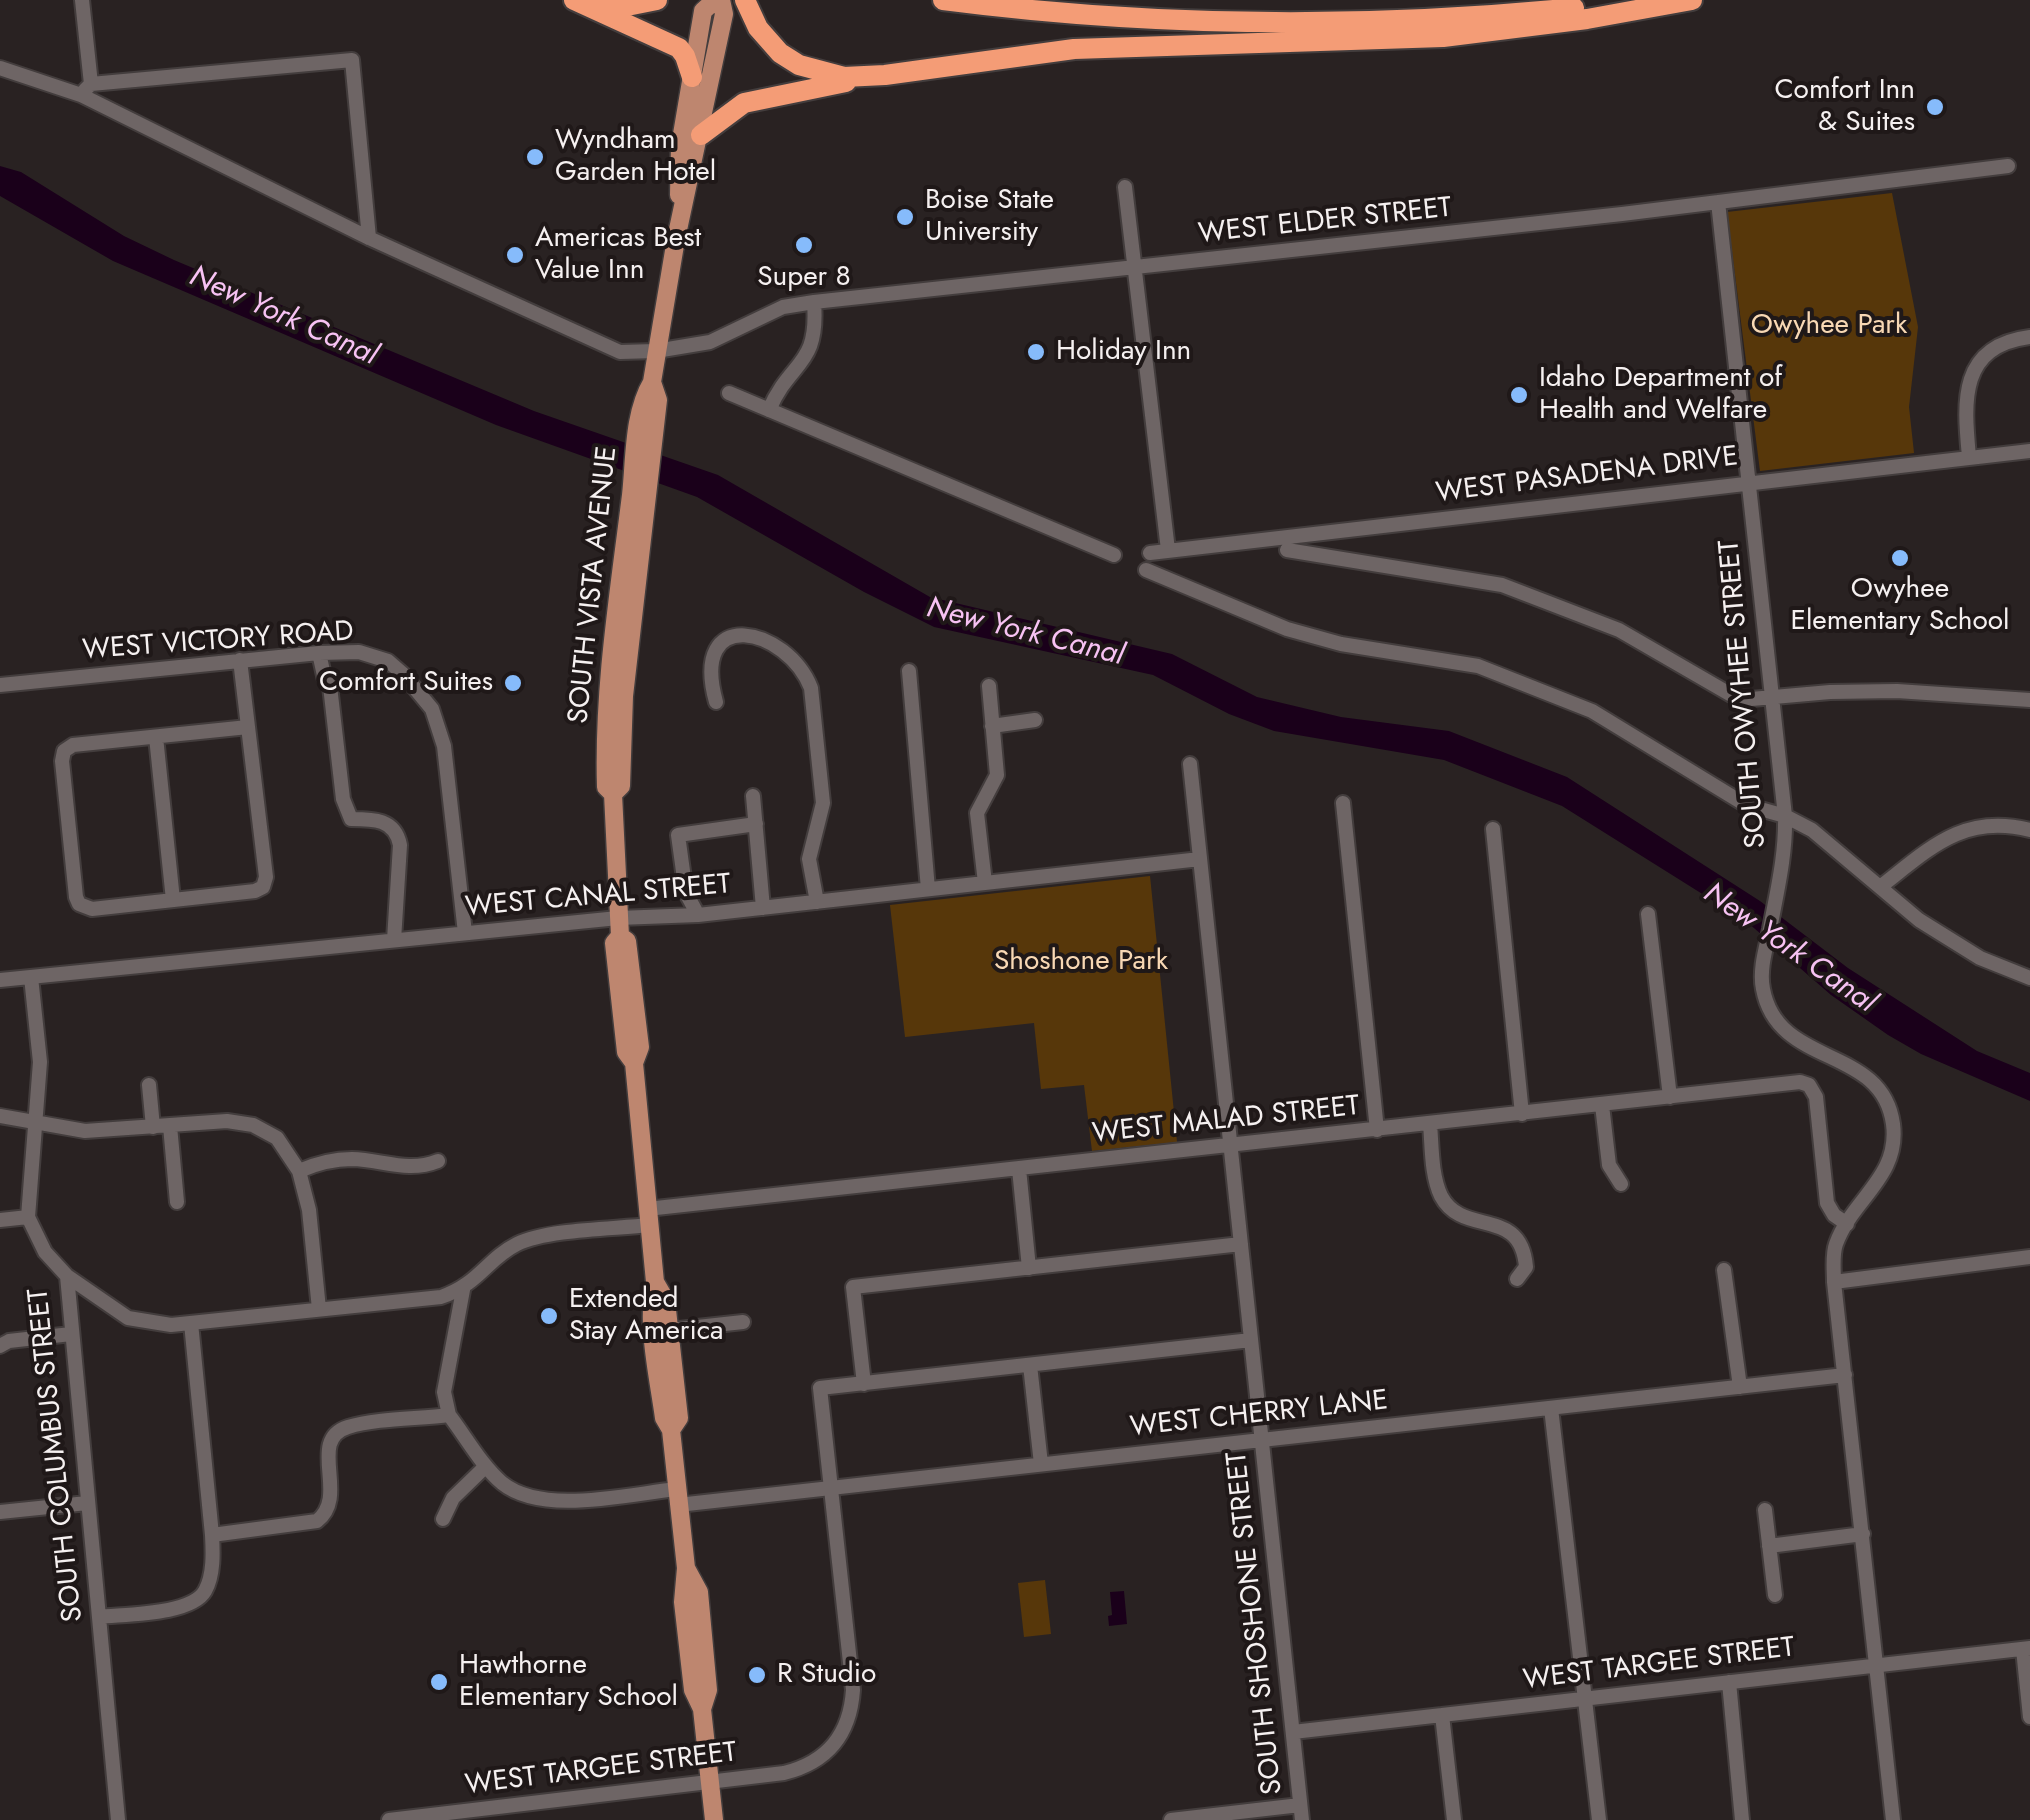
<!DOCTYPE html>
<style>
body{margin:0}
canvas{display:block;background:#292222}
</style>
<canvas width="2030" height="1820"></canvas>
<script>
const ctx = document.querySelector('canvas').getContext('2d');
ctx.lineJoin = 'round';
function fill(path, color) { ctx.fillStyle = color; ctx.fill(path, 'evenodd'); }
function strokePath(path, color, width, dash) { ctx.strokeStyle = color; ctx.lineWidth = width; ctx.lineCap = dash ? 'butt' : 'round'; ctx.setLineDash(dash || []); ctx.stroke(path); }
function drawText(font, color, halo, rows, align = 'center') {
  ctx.font = font + ' Jost,sans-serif'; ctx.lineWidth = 8; ctx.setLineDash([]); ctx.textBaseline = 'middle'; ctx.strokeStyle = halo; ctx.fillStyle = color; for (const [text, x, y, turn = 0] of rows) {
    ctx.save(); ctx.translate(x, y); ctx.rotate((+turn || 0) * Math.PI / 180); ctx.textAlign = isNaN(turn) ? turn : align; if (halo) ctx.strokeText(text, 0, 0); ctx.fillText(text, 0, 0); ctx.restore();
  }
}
const green = new Path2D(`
 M 1892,193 L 1918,327 L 1909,407 L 1914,453 L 1760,471 L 1727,212 Z
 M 1150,876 L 1177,1142 L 1092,1151 L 1084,1085 L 1041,1089 L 1034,1023 L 905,1037 L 890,905 Z
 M 1045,1580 L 1051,1634 L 1024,1637 L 1018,1583 Z`);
const water = new Path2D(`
 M 0,166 L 21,172 L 124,236 L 174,260 L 534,411 L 718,475 L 930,597 L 1172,654 L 1257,697 L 1341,717 L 1449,731 L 1567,777 L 1760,901 L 1848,968 L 1977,1051 L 2030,1073 L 2030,1101 L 1921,1054 L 1888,1035 L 1831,995 L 1747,922 L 1562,806 L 1444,760 L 1274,731 L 1229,714 L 1153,675 L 934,627 L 864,592 L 697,497 L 496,425 L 113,261 L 0,196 Z
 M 1124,1591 L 1127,1624 L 1109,1626 L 1108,1616 L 1112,1615 L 1110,1592 Z`);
const minor = new Path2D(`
 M 82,0 L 91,84 L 85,90
 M 0,68 L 81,95 L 369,238 L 620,352 L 656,351 L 710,342 L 783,307 L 814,302 L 1622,214 L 2008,166
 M 91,84 L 352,60 L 369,238
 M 1125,187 L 1168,550
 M 1718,202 L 1785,816 C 1786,855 1777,891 1770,929 C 1766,948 1759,970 1763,989 C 1778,1069 1882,1044 1893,1124 C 1900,1177 1852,1199 1836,1244 C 1832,1255 1834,1270 1834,1282 L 1893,1820
 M 729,393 L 1114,555
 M 769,410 C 791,359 819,367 814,302
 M 1969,457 C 1964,403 1958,346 2030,337
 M 1287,550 L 1502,585 L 1619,630 L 1740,700 L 1830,692 L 1897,691 L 2030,700
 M 1150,553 L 2030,451
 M 1146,570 L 1287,629 L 1341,644 L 1478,666 L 1592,711 L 1746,805 L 1785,816 L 1812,830 L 1919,920 L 1980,958 L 2030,978
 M 319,653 L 325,680 L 330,686 L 343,799 L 351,819 C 374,819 395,819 400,845 L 394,940
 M 240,660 L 266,877 L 263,887 L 255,891 L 92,909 L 79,904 L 76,897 L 62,761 L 64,751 L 73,745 L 248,727
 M 909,671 L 928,889
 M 0,685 L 319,653 L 359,652 L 388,661 L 403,674 L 432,709 L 444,746 L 465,933
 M 716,702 C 689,604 787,627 811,688 L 823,803 L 809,859 L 817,902
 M 992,726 L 1035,720
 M 156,737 L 173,900
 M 1190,764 L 1302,1820
 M 753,796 L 763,908
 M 1343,803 L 1377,1130
 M 1493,829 L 1522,1114
 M 985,883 L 977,813 L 997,775 L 989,686
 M 1880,887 C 1929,849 1963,813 2030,830
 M 1648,914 L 1670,1097
 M 698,915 L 686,893 L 678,835 L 756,824
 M 31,977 L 40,1062 L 28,1217 L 45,1252 L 67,1276 L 118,1820
 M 0,980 L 618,918 L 698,915 L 1200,859
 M 149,1085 L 153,1127
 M 1602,1105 L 1609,1165 L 1621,1184
 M 0,1116 L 85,1131 L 227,1121 L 253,1125 L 277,1138 L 299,1171 C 315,1164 334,1159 352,1159 C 383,1160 408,1173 438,1161
 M 1430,1124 C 1432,1146 1431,1175 1441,1196 C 1463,1238 1521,1205 1526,1267 L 1517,1279
 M 170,1126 L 177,1202
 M 1019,1169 L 1029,1268
 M 299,1171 L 309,1210 L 319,1309
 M 647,1209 L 1800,1082 L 1809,1085 L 1816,1097 L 1827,1203 L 1834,1215 L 1847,1224
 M 0,1220 L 28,1217
 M 1724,1270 L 1740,1387
 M 67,1276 L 128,1318 L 171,1325 L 441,1297 C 479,1284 487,1259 517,1244 C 548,1229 614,1229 649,1225
 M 1834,1282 L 2030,1257
 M 191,1323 L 212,1535
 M 670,1330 L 743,1322
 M 0,1346 L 9,1341 L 71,1334
 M 1030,1365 L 1041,1464
 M 864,1384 L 853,1287 L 1241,1244
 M 1551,1408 L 1599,1820
 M 449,1415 L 444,1392 L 463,1290
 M 678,1505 L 1845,1375
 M 1765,1510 L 1775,1595
 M 0,1512 L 87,1503
 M 443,1519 L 453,1498 L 486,1466
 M 1769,1546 L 1863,1534
 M 99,1617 C 126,1614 191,1615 205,1591 C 214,1575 213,1552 212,1535 L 317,1521 C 350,1496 306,1440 348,1427 C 377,1418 419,1419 449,1415 C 466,1437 481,1465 502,1483 C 543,1516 628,1494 677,1489
 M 2023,1649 L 2030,1717
 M 1729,1682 L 1742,1820
 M 1442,1715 L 1454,1820
 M 1293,1732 L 2030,1648
 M 389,1820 L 784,1773 C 828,1762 850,1734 853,1690 L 820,1388 L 1251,1340
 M 1171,1820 L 1300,1805`);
const major = new Path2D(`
 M 679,195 L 680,146 L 703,11 L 715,0
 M 652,382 L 658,400 L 624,696 L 621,786 L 613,794 L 620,936 L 614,943 L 626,1052 L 634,1063 L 655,1282 C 646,1326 658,1374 664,1418 L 671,1430 L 686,1568 L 683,1602 L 693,1690 L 702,1709 L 714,1820
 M 613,794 L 606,787 C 603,689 619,592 631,495 C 635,459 633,414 652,382 L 676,239 L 724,14 L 721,0
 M 620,936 L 627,941 L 640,1047 L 634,1063
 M 655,1282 L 666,1301 L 679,1418 L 671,1430
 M 686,1568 L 699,1592 L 708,1690 L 702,1709`);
const highway = new Path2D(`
 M 574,0 L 679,48 L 685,56 L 692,77
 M 745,0 L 758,28 L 780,53 L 799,65 L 844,77 L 885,75 L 1074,49 L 1443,37 L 1587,19 L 1692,0
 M 943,0 C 1152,27 1364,29 1574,8
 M 596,4 L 627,6 L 657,0
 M 701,135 L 744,103 L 846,82`);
const markers = [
 [1935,107,10,"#86bbfb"],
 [535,157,10,"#86bbfb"],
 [905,217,10,"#86bbfb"],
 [804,245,10,"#86bbfb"],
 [515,255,10,"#86bbfb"],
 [1036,352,10,"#86bbfb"],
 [1519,395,10,"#86bbfb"],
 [1900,558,10,"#86bbfb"],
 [513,683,10,"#86bbfb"],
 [549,1316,10,"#86bbfb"],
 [757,1675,10,"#86bbfb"],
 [439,1682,10,"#86bbfb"]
];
const poiNames = [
 ["Comfort Inn",1915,91,"right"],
 ["& Suites",1915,123,"right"],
 ["Wyndham",555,141],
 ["Garden Hotel",555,173],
 ["Boise State",925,201],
 ["University",925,233],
 ["Americas Best",535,239],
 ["Value Inn",535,271],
 ["Super 8",804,278,"center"],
 ["Holiday Inn",1056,352],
 ["Idaho Department of",1539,379],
 ["Health and Welfare",1539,411],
 ["Owyhee",1900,590,"center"],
 ["Elementary School",1900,622,"center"],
 ["Comfort Suites",493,683,"right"],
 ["Extended",569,1300],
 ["Stay America",569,1332],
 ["Hawthorne",459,1666],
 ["Elementary School",459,1698],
 ["R Studio",777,1675]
];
const streetNames = [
 ["WEST ELDER STREET",1325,222,-6],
 ["WEST PASADENA DRIVE",1587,476,-7],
 ["SOUTH VISTA AVENUE",594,585,-84],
 ["WEST VICTORY ROAD",218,642,-4],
 ["SOUTH OWYHEE STREET",1744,694,-95],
 ["WEST CANAL STREET",598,897,-5],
 ["WEST MALAD STREET",1226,1121,-6],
 ["WEST CHERRY LANE",1259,1415,-6],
 ["SOUTH COLUMBUS STREET",57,1455,-96],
 ["SOUTH SHOSHONE STREET",1256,1623,-96],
 ["WEST TARGEE STREET",1659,1665,-7],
 ["WEST TARGEE STREET",601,1770,-7]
];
const parkNames = [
 ["Owyhee Park",1829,326],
 ["Shoshone Park",1081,962]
];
const waterNames = [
 ["New York Canal",283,317,24],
 ["New York Canal",1025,633,14],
 ["New York Canal",1789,949,35]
];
fill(green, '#57370a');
fill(water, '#1a001a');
strokePath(minor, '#433d3d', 18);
strokePath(major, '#433d3d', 21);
strokePath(highway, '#433d3d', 24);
strokePath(minor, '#6e6565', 14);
strokePath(major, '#be866f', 18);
strokePath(highway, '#f49c76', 20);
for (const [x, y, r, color] of markers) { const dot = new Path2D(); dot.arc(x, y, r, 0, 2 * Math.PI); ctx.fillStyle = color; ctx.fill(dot); strokePath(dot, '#1f1818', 4); }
drawText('28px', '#f5f0f0', '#1f1818', poiNames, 'left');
drawText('28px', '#f5f0f0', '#1f1818', streetNames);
drawText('28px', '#f8d8b4', '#1f1818', parkNames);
drawText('italic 30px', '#f7c2f3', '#1f1818', waterNames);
</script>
